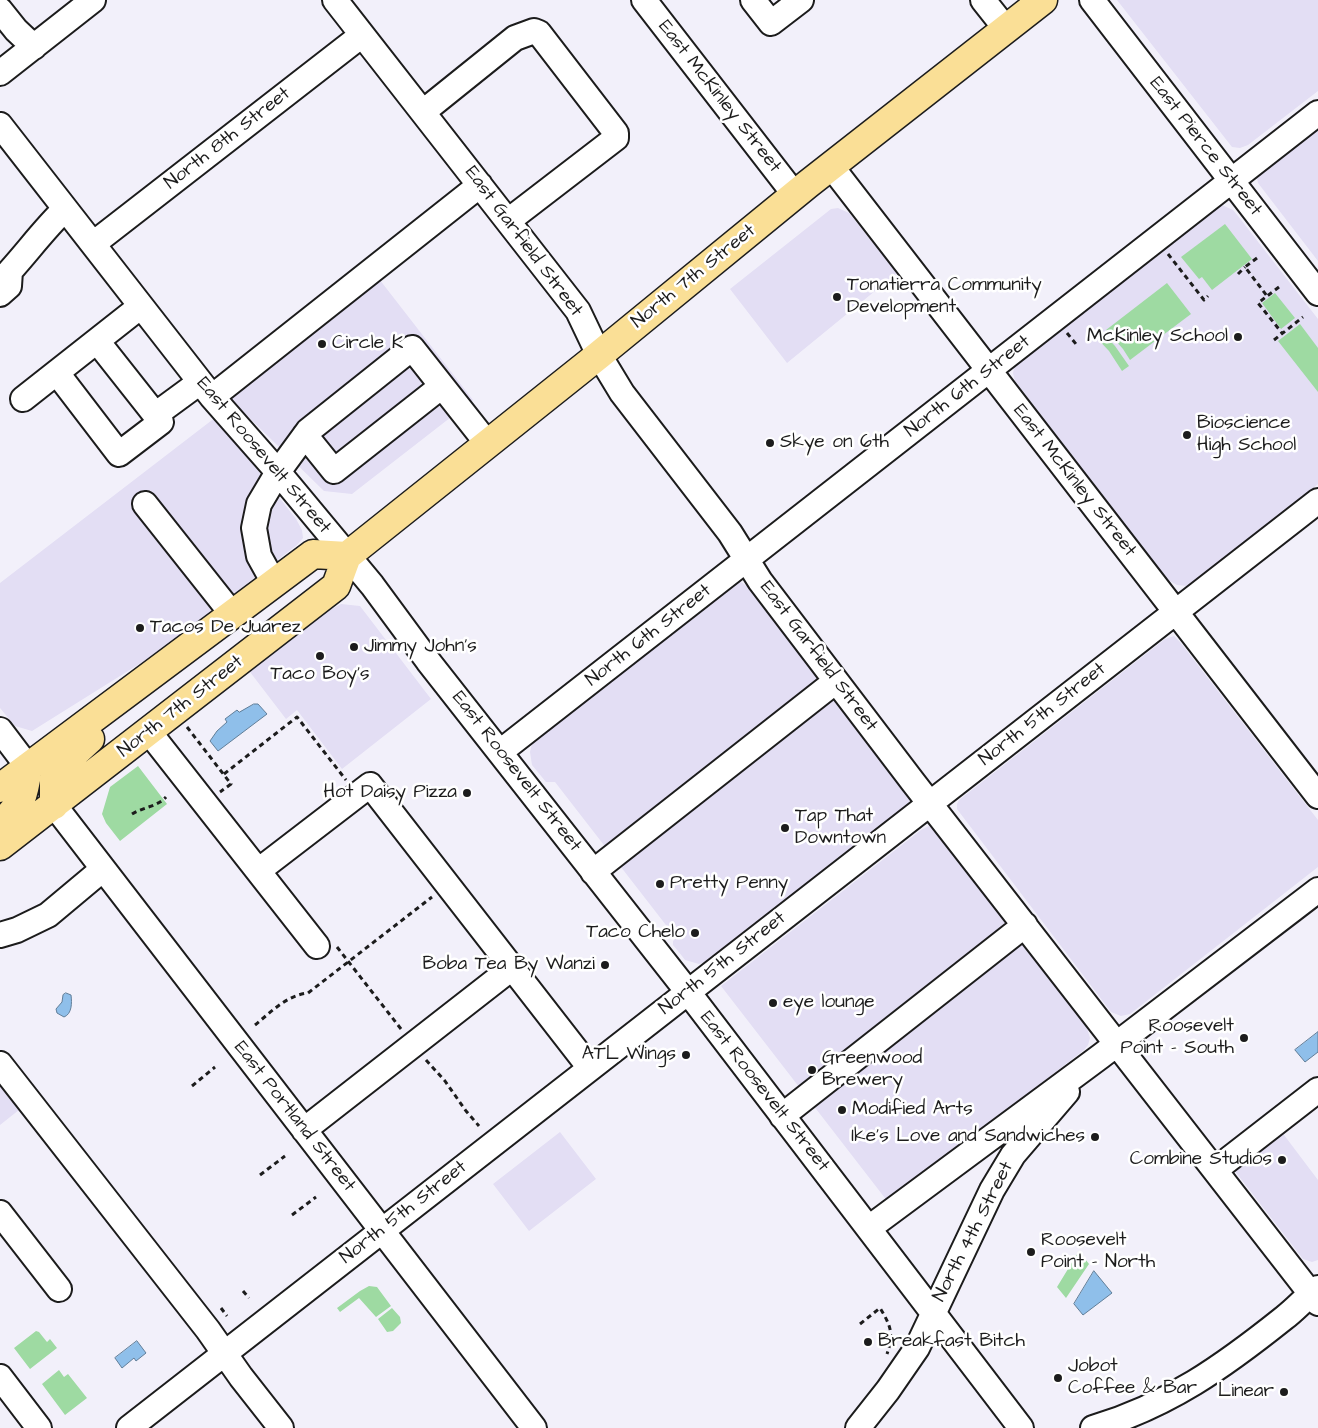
<!DOCTYPE html>
<style>
body{margin:0}
canvas{display:block;background:#f2f0fa}
</style>
<canvas width="1318" height="1428"></canvas>
<script>
const ctx = document.querySelector('canvas').getContext('2d');
ctx.lineJoin = 'round';
function fill(path, color) { ctx.fillStyle = color; ctx.fill(path, 'evenodd'); }
function strokePath(path, color, width, dash) { ctx.strokeStyle = color; ctx.lineWidth = width; ctx.lineCap = dash ? 'butt' : 'round'; ctx.setLineDash(dash || []); ctx.stroke(path); }
function drawText(font, color, halo, rows, align = 'center') {
  ctx.font = font + ' "Architects Daughter",sans-serif'; ctx.lineWidth = 5; ctx.setLineDash([]); ctx.textBaseline = 'middle'; ctx.strokeStyle = halo; ctx.fillStyle = color; for (const [text, x, y, turn = 0] of rows) {
    ctx.save(); ctx.translate(x, y); ctx.rotate((+turn || 0) * Math.PI / 180); ctx.textAlign = isNaN(turn) ? turn : align; if (halo) ctx.strokeText(text, 0, 0); ctx.fillText(text, 0, 0); ctx.restore();
  }
}
const built = new Path2D(`
 M 1117,0 L 1318,0 L 1318,91 L 1248,145 L 1240,148 L 1232,147 Z
 M 1318,128 L 1318,261 L 1258,183 L 1257,178 L 1261,172 Z
 M 1222,205 L 1233,210 L 1238,216 L 1318,319 L 1318,484 L 1191,584 L 1187,586 L 1177,585 L 1168,580 L 1015,381 L 1013,373 L 1015,364 L 1020,360 L 1217,206 Z
 M 838,208 L 849,213 L 897,273 L 787,363 L 730,289 L 831,209 Z
 M 376,275 L 473,400 L 352,494 L 324,491 L 226,395 Z
 M 216,417 L 296,519 L 302,530 L 303,538 L 297,545 L 160,651 L 32,731 L 15,726 L 0,708 L 0,583 Z
 M 741,582 L 748,587 L 908,793 L 909,797 L 909,802 L 904,807 L 705,962 L 699,964 L 685,960 L 682,956 L 673,945 L 673,941 L 676,938 L 555,782 L 546,782 L 532,765 L 530,752 L 533,740 L 735,583 Z
 M 341,604 L 360,606 L 431,699 L 342,769 L 297,710 L 286,719 L 250,672 L 328,611 Z
 M 1174,636 L 1180,642 L 1318,820 L 1318,867 L 1130,1014 L 1121,1016 L 1111,1012 L 960,813 L 957,809 L 957,804 L 959,800 L 1165,639 Z
 M 929,826 L 933,829 L 1087,1028 L 1090,1038 L 1088,1045 L 1084,1050 L 888,1202 L 721,986 L 921,830 Z
 M 0,1074 L 24,1106 L 0,1125 Z
 M 1275,1123 L 1318,1180 L 1318,1260 L 1312,1262 L 1303,1259 L 1227,1161 Z
 M 560,1132 L 596,1179 L 529,1231 L 493,1184 Z`);
const green = new Path2D(`
 M 1225,224 L 1252,259 L 1212,290 L 1202,277 L 1199,279 L 1181,257 Z
 M 1167,283 L 1191,314 L 1130,360 L 1123,349 L 1106,330 Z
 M 1275,293 L 1295,318 L 1281,329 L 1262,303 Z
 M 1300,324 L 1318,348 L 1318,392 L 1278,341 Z
 M 1099,329 L 1115,346 L 1129,366 L 1122,371 L 1109,351 L 1093,334 Z
 M 138,766 L 167,804 L 120,841 L 106,823 L 102,814 L 110,787 Z
 M 1079,1251 L 1089,1264 L 1066,1298 L 1057,1287 Z
 M 369,1286 L 377,1287 L 391,1306 L 376,1317 L 359,1298 L 340,1312 L 337,1308 L 360,1291 Z
 M 392,1308 L 400,1317 L 401,1323 L 393,1331 L 387,1332 L 378,1319 Z
 M 36,1331 L 39,1332 L 47,1342 L 50,1339 L 57,1348 L 30,1369 L 14,1348 Z
 M 59,1370 L 64,1377 L 68,1374 L 87,1398 L 65,1415 L 42,1384 Z`);
const water = new Path2D(`
 M 254,704 L 258,704 L 267,714 L 218,751 L 210,741 L 217,731 L 227,722 L 225,719 L 237,710 L 239,712 Z
 M 66,993 L 71,995 C 72,1003 72,1014 64,1017 L 57,1013 L 56,1009 L 62,1002 L 63,995 Z
 M 1318,1032 L 1318,1052 L 1305,1062 L 1295,1050 Z
 M 1094,1271 L 1112,1293 L 1083,1315 L 1074,1304 Z
 M 137,1341 L 146,1353 L 136,1361 L 134,1358 L 122,1368 L 115,1358 Z`);
const path = new Path2D(`
 M 1168,254 L 1204,300 L 1208,296
 M 1257,258 L 1245,267 L 1267,296
 M 1238,274 L 1245,267
 M 1279,287 L 1258,303 L 1282,333
 M 1067,333 L 1076,344
 M 1274,340 L 1303,317
 M 187,727 L 231,784 L 220,792
 M 224,774 L 297,717 L 346,780
 M 132,814 C 143,807 157,807 166,797
 M 337,947 L 401,1029
 M 255,1025 C 271,1012 287,995 308,993 L 432,897
 M 426,1060 L 445,1081 L 466,1111 L 479,1126
 M 192,1086 L 215,1067
 M 260,1175 L 285,1156
 M 292,1215 L 316,1197
 M 243,1291 L 249,1298
 M 221,1308 L 227,1316
 M 860,1324 L 880,1308 C 891,1326 894,1334 887,1354`);
const minor = new Path2D(`
 M 335,0 L 578,311 L 599,355 L 622,393 L 730,533 L 760,581 L 913,782 L 1318,1303
 M 644,0 L 795,195
 M 753,0 L 771,23 L 801,0
 M 983,0 L 1006,29
 M 1092,0 L 1318,293
 M 0,10 L 16,30 L 34,47
 M 0,73 L 93,0
 M 423,112 L 515,38 L 534,31 L 539,33 L 616,133 L 616,138 L 508,221
 M 0,125 L 212,397 L 278,472 L 372,585 L 428,661 L 688,992 L 1021,1428
 M 831,166 L 1318,796
 M 93,244 L 362,35
 M 0,294 L 9,286 L 10,271 C 29,250 45,228 65,209
 M 57,373 L 119,454 L 161,422 L 97,341
 M 212,397 L 480,185
 M 23,399 L 141,306
 M 155,415 L 200,382
 M 305,435 L 334,471 L 442,386
 M 145,504 L 233,615
 M 274,583 L 259,556 L 254,528 L 259,504 L 278,472 L 308,431 L 412,348 L 487,443
 M 0,730 L 28,767
 M 149,732 L 317,946
 M 500,752 L 1318,113
 M 54,805 L 534,1428
 M 258,871 L 370,785 L 590,1068
 M 593,872 L 836,681
 M 0,935 L 17,930 L 48,915 L 103,869
 M 0,1064 L 208,1330 L 241,1377 L 281,1428
 M 782,1116 L 1025,925
 M 304,1130 L 513,967
 M 1215,1170 L 1318,1090
 M 0,1213 L 59,1289
 M 869,1228 L 1101,1056 L 1318,890
 M 0,1377 L 39,1428
 M 129,1428 L 1318,501
 M 858,1428 L 888,1390 L 917,1348 L 992,1190 L 1013,1155 L 1067,1092
 M 1093,1428 C 1168,1406 1224,1366 1284,1318 C 1296,1309 1306,1297 1318,1288`);
const major = new Path2D(`
 M 0,788 L 313,554 L 347,556
 M 54,805 L 54,780 L 65,762 L 90,739
 M 0,824 C 22,805 24,796 28,767
 M 0,846 L 336,586 L 347,556 L 599,355 L 808,184 L 1043,0`);
const markers = [
 [837,297,5,"#1c1c1c"],
 [1238,337,5,"#1c1c1c"],
 [322,344,5,"#1c1c1c"],
 [1187,435,5,"#1c1c1c"],
 [770,443,5,"#1c1c1c"],
 [140,628,5,"#1c1c1c"],
 [354,647,5,"#1c1c1c"],
 [320,656,5,"#1c1c1c"],
 [467,793,5,"#1c1c1c"],
 [785,828,5,"#1c1c1c"],
 [660,884,5,"#1c1c1c"],
 [695,933,5,"#1c1c1c"],
 [605,965,5,"#1c1c1c"],
 [773,1003,5,"#1c1c1c"],
 [1244,1038,5,"#1c1c1c"],
 [686,1055,5,"#1c1c1c"],
 [812,1070,5,"#1c1c1c"],
 [842,1110,5,"#1c1c1c"],
 [1095,1137,5,"#1c1c1c"],
 [1282,1160,5,"#1c1c1c"],
 [1031,1252,5,"#1c1c1c"],
 [868,1342,5,"#1c1c1c"],
 [1058,1378,5,"#1c1c1c"],
 [1284,1392,5,"#1c1c1c"]
];
const streetNames = [
 ["East McKinley Street",719,97,52],
 ["North 8th Street",228,139,-38],
 ["East Pierce Street",1205,147,52],
 ["East Garfield Street",523,242,53],
 ["North 7th Street",694,277,-39],
 ["North 6th Street",968,387,-38],
 ["East Roosevelt Street",263,456,50],
 ["East McKinley Street",1074,481,52],
 ["North 6th Street",649,636,-38],
 ["East Garfield Street",818,657,53],
 ["North 7th Street",181,707,-38],
 ["North 5th Street",1043,715,-38],
 ["East Roosevelt Street",516,772,52],
 ["North 5th Street",723,964,-38],
 ["East Roosevelt Street",764,1092,52],
 ["East Portland Street",294,1117,52],
 ["North 5th Street",404,1213,-38],
 ["North 4th Street",974,1232,-63]
];
const poiNames = [
 ["Tonatierra Community",847,286],
 ["Development",847,308],
 ["McKinley School",1228,337,"right"],
 ["Circle K",332,344],
 ["Bioscience",1197,424],
 ["High School",1197,446],
 ["Skye on 6th",780,443],
 ["Tacos De Juarez",150,628],
 ["Jimmy John's",364,647],
 ["Taco Boy's",320,675,"center"],
 ["Hot Daisy Pizza",457,793,"right"],
 ["Tap That",795,817],
 ["Downtown",795,839],
 ["Pretty Penny",670,884],
 ["Taco Chelo",685,933,"right"],
 ["Boba Tea By Wanzi",595,965,"right"],
 ["eye lounge",783,1003],
 ["Roosevelt",1234,1027,"right"],
 ["Point - South",1234,1049,"right"],
 ["ATL Wings",676,1055,"right"],
 ["Greenwood",822,1059],
 ["Brewery",822,1081],
 ["Modified Arts",852,1110],
 ["Ike's Love and Sandwiches",1085,1137,"right"],
 ["Combine Studios",1272,1160,"right"],
 ["Roosevelt",1041,1241],
 ["Point - North",1041,1263],
 ["Breakfast Bitch",878,1342],
 ["Jobot",1068,1367],
 ["Coffee & Bar",1068,1389],
 ["Linear",1274,1392,"right"]
];
fill(built, '#e3def4');
fill(green, '#9edaa2');
fill(water, '#8fbfea');
strokePath(water, '#617e98', 1);
strokePath(minor, '#1c1c1c', 28);
strokePath(major, '#1c1c1c', 31);
strokePath(path, '#1c1c1c', 3, [5, 4]);
strokePath(minor, '#fff', 24);
strokePath(major, '#fadf96', 28);
for (const [x, y, r, color] of markers) { const dot = new Path2D(); dot.arc(x, y, r, 0, 2 * Math.PI); ctx.fillStyle = color; ctx.fill(dot); strokePath(dot, '#fff', 2); }
drawText('19px', '#1c1c1c', '#fff', streetNames);
drawText('19px', '#1c1c1c', '#fff', poiNames, 'left');
</script>
